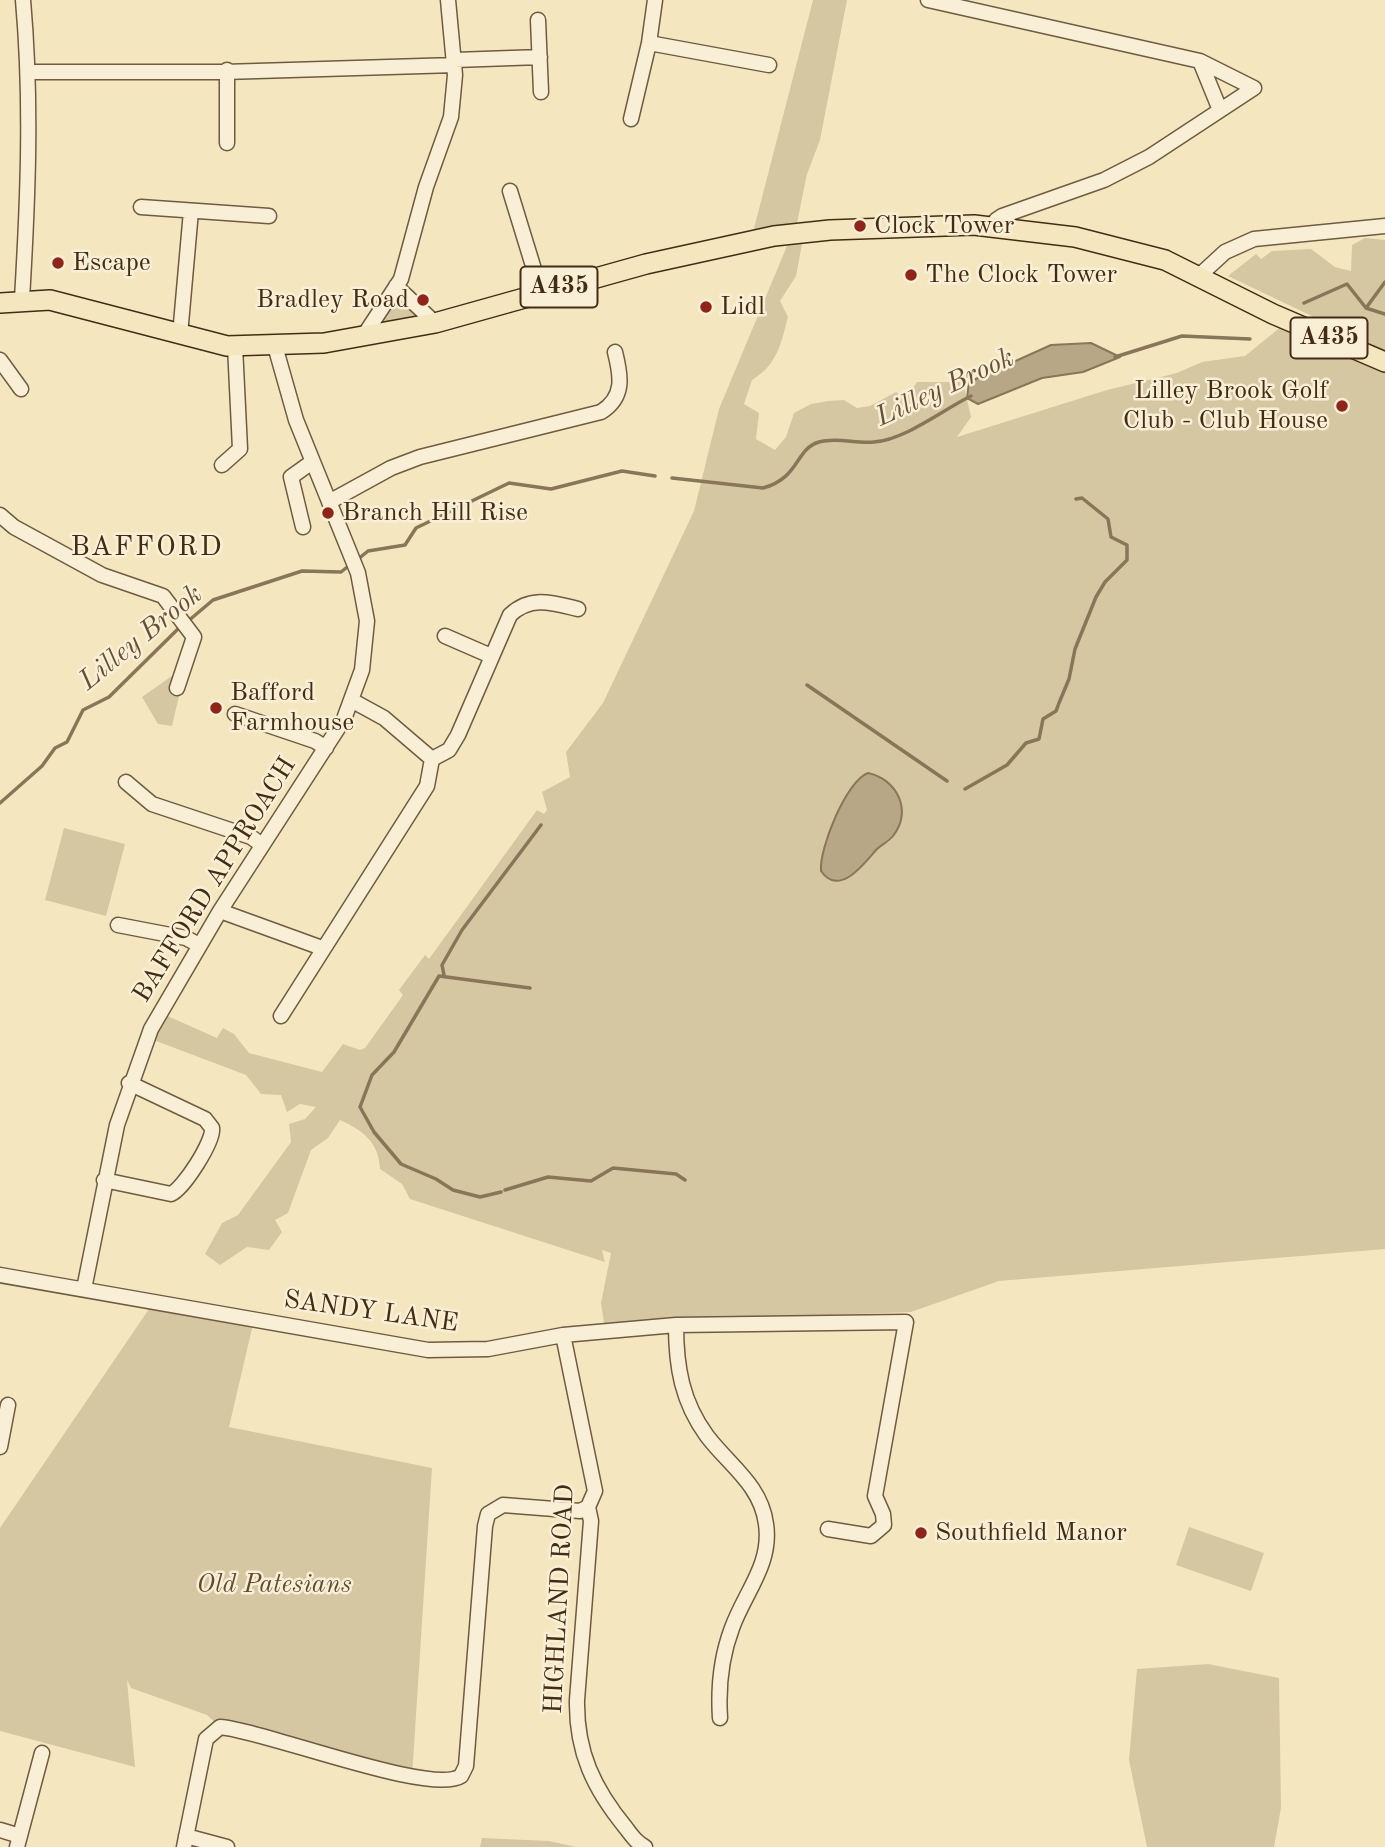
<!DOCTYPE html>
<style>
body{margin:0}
canvas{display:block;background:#f4e7c0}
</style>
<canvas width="1385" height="1847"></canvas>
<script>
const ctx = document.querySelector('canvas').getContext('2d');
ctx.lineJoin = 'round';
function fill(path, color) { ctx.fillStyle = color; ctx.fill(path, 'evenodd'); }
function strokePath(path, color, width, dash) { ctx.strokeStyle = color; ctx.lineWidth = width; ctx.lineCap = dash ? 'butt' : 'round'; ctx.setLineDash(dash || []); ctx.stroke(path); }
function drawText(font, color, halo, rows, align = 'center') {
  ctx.font = font + ' "Old Standard TT",serif'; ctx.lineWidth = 5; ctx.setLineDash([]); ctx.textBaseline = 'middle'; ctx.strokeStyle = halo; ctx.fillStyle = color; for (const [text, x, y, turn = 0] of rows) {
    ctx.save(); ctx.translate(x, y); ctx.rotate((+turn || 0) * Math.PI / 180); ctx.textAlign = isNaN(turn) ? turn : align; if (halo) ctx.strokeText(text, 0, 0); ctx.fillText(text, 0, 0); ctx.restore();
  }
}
const green = new Path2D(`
 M 813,0 L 847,0 L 820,140 L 807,174 L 796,228 L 752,236 Z
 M 1365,238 L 1385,240 L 1385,351 L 1228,276 L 1256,254 L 1261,259 L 1272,251 L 1311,249 L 1335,267 L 1351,271 L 1352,245 Z
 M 802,244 L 796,276 L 780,301 L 788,317 C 781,344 777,365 752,380 L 744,404 L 759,413 L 756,439 L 775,450 L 786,437 L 794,413 L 811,404 L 828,401 L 844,400 L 857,408 L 870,406 L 896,392 L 906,398 L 917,382 L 963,382 L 971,417 L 957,437 L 1107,390 L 1177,373 L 1202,362 L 1245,356 L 1288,321 L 1385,362 L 1385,1249 L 999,1281 L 911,1312 L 604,1323 L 601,1303 L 611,1253 L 602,1250 L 605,1262 L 410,1199 L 402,1184 L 380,1169 C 379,1142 362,1130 340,1120 L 328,1138 L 311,1150 L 288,1213 L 275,1220 L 282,1232 L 269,1250 L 247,1247 L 220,1265 L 205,1254 L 222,1223 L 238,1215 L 291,1142 L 289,1124 L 305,1119 L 316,1107 L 300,1104 L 287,1112 L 281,1095 L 261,1094 L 246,1075 L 151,1039 L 163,1014 L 217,1038 L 223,1028 L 234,1034 L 249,1053 L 322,1072 L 343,1044 L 360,1050 L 365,1048 L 403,995 L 399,990 L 425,955 L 429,959 L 537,810 L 544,814 L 547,810 L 542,792 L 570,777 L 566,752 L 603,703 L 694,511 L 719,409 L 787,246 Z
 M 396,299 L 401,299 L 415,312 L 414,320 L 379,324 Z
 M 186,666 L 172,726 L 158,724 L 142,697 Z
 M 64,828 L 125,844 L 106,916 L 45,900 Z
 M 149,1309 L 234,1322 L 254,1320 L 229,1427 L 432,1468 L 412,1777 L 220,1727 L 207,1715 L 131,1688 L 127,1680 L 135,1767 L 0,1731 L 0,1528 Z
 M 1189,1527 L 1264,1553 L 1251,1591 L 1176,1565 Z
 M 1208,1664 L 1279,1678 L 1281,1808 L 1274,1847 L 1147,1847 L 1129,1760 L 1137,1669 Z
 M 482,1838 L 549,1841 L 576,1847 L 480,1847 Z`);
const water = new Path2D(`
 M 1091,343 L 1120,357 L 1083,372 L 1042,378 L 978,404 L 967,398 L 969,382 L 1051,345 Z
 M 868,773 C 897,779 913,811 893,836 C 888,842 881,845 876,850 C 863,865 839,897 821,871 C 819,849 846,781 868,773 Z`);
const stream = new Path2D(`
 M 1304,303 L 1347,284 L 1366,308 L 1385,314
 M 1366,308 L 1385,282
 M 1115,357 L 1182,336 L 1250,339
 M 672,478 L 763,488 C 800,478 795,449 819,442 C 837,437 856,444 874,442 C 905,440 944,409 971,396
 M 357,560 L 368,551 L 405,545 L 416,528 L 509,483 L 551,489 L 622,471 L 655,476
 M 187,622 L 213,600 L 302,571 L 341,572 L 351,564
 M 807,685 L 947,781
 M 965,789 L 1007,765 L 1026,743 L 1039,739 L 1043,719 L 1056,711 L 1059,703 L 1069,679 L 1075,649 L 1096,597 L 1105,582 L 1127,560 L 1127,545 L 1111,537 L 1108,519 L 1082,498 L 1076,499
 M 0,803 L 42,766 L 55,748 L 67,742 L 83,710 L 109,697 L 181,626
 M 444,975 L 442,965 L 462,930 L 541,825
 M 505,1190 L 548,1177 L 591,1181 L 613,1168 L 676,1174 L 685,1180
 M 501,1192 L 480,1197 L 453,1190 L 436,1179 L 401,1164 L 374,1132 L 360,1107 L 372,1075 L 394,1052 L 439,976 L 530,988`);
const minor = new Path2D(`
 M 928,0 L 1200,61 L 1254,88
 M 538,20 L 541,92
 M 649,43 L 769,65
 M 455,60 L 540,57
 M 1200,61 L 1220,110
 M 227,70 L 227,143
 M 30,72 L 224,72 L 455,65
 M 631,119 L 649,43 L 655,0
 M 510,191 L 541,292
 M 141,207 L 269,216
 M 995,227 L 996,220 L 1002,216 L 1104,180 L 1149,157 L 1254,88
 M 1200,275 L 1225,252 L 1254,239 L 1385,226
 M 396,286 L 435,323
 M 22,299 C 28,198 32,101 23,0
 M 180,335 L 191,211
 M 363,337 L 401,279 L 426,187 L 451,117 L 455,75 L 448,0
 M 0,360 L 21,389
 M 222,465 L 240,449 L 235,346
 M 329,502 L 391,468 L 420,457 L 601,412 C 625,397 621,376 615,352
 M 0,515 L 14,527 L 102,575 L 163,596 L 194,637 L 177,688
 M 303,527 L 291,477 L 312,462
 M 445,636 L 491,656
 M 235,714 L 315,741 L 326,748
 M 432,759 L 449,750 L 458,735 L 510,615 C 531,595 553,603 578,609
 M 126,782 L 152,804 L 251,837 L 262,845
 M 220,911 L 322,948
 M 118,925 L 186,938 L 199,945
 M 281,1016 L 427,786 L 432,759 L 384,718 L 353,701
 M 104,1180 L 171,1194 C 184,1188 214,1141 212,1128 L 205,1119 L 129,1083
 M 0,1275 L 428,1350 L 488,1349 L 563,1335 L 676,1325 L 906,1322 L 875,1496 L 883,1514 L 884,1525 L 871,1536 L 828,1529
 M 84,1289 L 117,1125 L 151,1029 L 220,911 L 344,719 L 362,670 L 367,621 L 358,573 L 296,420 L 275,346
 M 676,1325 C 676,1367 682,1402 707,1436 C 729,1465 761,1485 766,1524 C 772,1564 745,1592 732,1628 C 721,1657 718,1687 720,1718
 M 563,1335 L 595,1491 L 588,1507 L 591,1521 L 577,1700 C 576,1752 594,1789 626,1828 C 632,1836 636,1842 645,1847
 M 0,1447 L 8,1405
 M 0,1830 L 20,1836
 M 186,1836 L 227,1847
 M 17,1847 L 42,1753
 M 184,1847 L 206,1739 L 220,1727 C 266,1731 431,1796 461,1776 L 466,1766 L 485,1526 L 488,1514 L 503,1505 L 580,1511 L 588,1507`);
const major = new Path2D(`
 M 0,303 L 50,300 L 227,346 L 324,343 L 435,323 L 646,264 L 774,236 L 830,230 L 974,225 L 1075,237 L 1165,260 L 1273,314 L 1385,362`);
const markers = [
 [860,226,7,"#8f2418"],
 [58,263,7,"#8f2418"],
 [911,275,7,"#8f2418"],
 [423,300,7,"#8f2418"],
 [706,307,7,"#8f2418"],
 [1342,406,7,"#8f2418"],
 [328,513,7,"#8f2418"],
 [216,708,7,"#8f2418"],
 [921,1533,7,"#8f2418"]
];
const shields = [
 [559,287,77],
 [1329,338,77]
];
const shieldNames = [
 ["A435",559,287],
 ["A435",1329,338]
];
const poiNames = [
 ["Clock Tower",874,226],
 ["Escape",72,263],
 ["The Clock Tower",925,275],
 ["Bradley Road",409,300,"right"],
 ["Lidl",720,307],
 ["Lilley Brook Golf",1328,391,"right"],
 ["Club - Club House",1328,421,"right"],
 ["Branch Hill Rise",342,513],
 ["Bafford",230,693],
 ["Farmhouse",230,723],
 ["Southfield Manor",935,1533]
];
const streetNames = [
 ["BAFFORD APPROACH",215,880,-58],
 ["SANDY LANE",371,1312,8],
 ["HIGHLAND ROAD",560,1599,-87]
];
const parkNames = [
 ["Old Patesians",274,1585]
];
const waterNames = [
 ["Lilley Brook",945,388,-25],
 ["Lilley Brook",141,638,-39]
];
const neighbourhoodNames = [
 ["BAFFORD",147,548]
];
fill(green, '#d6c7a3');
fill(water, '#b8a786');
strokePath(water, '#897658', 2);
strokePath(stream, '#897658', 3.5);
strokePath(minor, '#6f5b3f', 17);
strokePath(major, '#432c14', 22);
strokePath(minor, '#f8efd6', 14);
strokePath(major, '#f4e7c0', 19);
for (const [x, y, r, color] of markers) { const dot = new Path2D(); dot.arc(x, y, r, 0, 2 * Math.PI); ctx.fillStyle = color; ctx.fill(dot); strokePath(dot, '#f8efd6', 2.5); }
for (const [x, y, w] of shields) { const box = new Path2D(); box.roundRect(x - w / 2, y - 20.5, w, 41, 5); ctx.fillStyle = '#f8efd6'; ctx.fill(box); strokePath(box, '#432c14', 2); }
drawText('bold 24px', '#432c14', null, shieldNames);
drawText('26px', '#432c14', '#f8efd6', poiNames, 'left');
drawText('26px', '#432c14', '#f8efd6', streetNames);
drawText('italic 26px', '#604b31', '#f8efd6', parkNames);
drawText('italic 28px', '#665136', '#f8efd6', waterNames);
ctx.letterSpacing = '2px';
drawText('28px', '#432c14', '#f8efd6', neighbourhoodNames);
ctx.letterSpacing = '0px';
</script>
